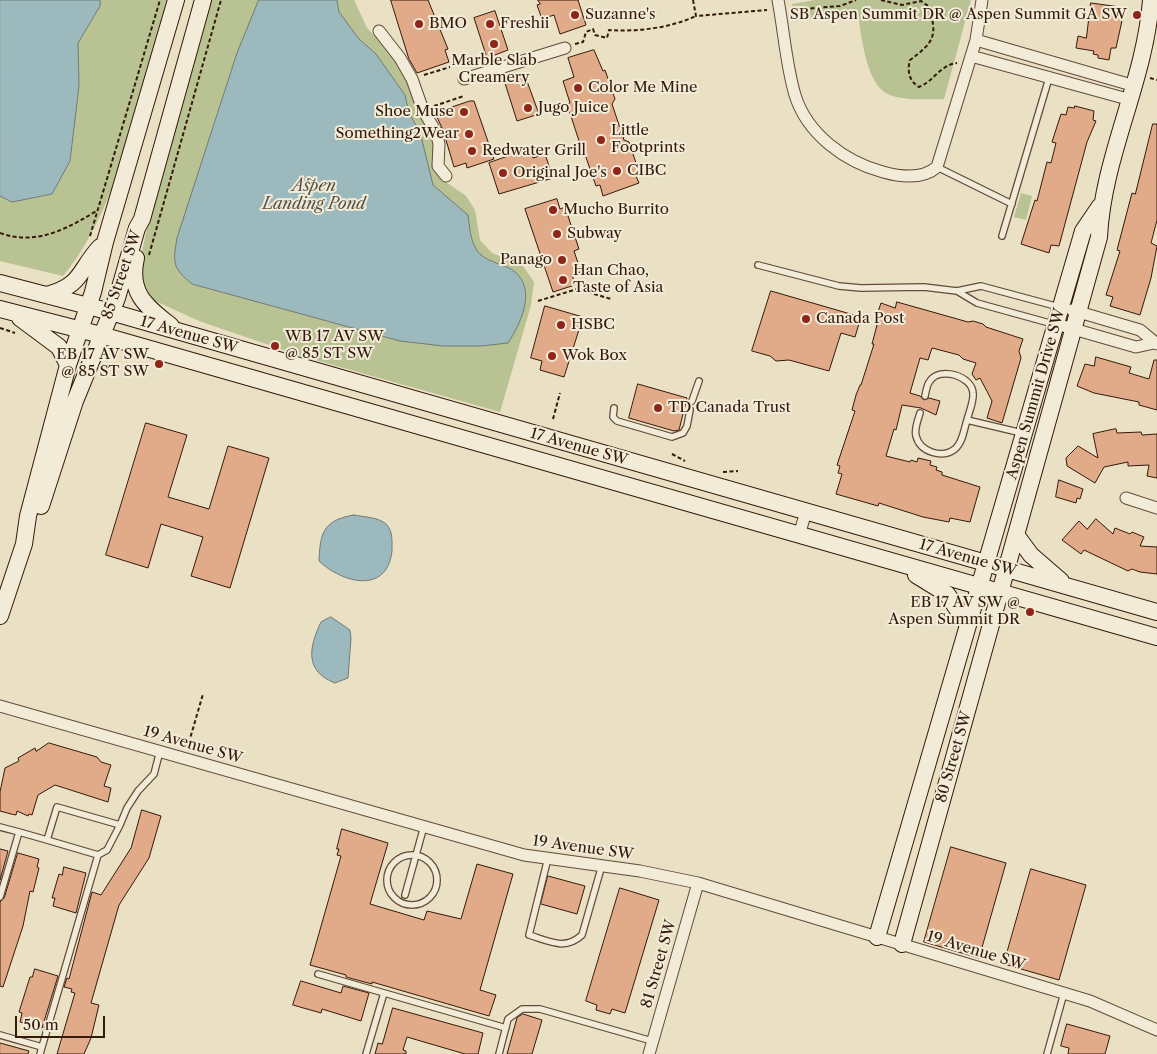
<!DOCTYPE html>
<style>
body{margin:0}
#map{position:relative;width:1157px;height:1054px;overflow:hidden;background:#eae0c3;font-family:"Libre Caslon Text",serif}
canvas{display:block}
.scale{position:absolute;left:15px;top:1016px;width:90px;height:22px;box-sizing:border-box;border:2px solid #351909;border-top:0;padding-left:6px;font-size:15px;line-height:18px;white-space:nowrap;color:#351909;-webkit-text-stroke:4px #f1ebd8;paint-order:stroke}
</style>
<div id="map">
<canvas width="1157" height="1054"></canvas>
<div class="scale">50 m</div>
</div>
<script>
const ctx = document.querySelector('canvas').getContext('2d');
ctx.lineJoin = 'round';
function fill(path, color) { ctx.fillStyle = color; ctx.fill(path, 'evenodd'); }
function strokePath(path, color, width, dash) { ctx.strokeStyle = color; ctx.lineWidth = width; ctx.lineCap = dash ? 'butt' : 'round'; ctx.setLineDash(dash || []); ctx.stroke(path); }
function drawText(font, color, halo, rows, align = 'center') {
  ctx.font = font + ' "Libre Caslon Text",serif'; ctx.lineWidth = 4; ctx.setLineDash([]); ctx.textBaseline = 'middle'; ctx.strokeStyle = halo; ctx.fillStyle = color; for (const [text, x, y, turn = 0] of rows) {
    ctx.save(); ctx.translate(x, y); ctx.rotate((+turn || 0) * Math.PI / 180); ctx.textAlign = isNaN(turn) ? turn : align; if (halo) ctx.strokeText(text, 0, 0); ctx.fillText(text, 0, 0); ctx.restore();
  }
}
const green = new Path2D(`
 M 0,0 L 167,0 C 144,83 119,211 63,276 L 0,261 Z
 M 212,0 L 354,0 L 367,28 L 396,58 L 432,131 L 435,149 L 434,166 L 443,180 L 466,196 L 475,210 L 480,240 L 492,253 L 523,266 L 534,282 L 531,305 L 500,412 L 301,356 L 199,321 L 151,299 L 140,279 L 140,263 L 150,212 Z
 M 815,0 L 971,0 L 944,99 C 926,99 907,101 890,95 C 865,86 862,34 857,11 L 795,21 L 792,4 Z
 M 1021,193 L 1032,196 L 1026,220 L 1014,217 Z`);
const water = new Path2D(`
 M 0,0 L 100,0 L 100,6 L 78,43 L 79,86 L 70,161 L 52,194 L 12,202 L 0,196 Z
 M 259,0 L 337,0 L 339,12 L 359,39 L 376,54 L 405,95 L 409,113 L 420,132 L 433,185 L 468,215 C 470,228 470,245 481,255 C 490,263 506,264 515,272 C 537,290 520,325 508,343 L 481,346 L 443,346 L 400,341 L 192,284 C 172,268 173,262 177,238 L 237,53 Z
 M 354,515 C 363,517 380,517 387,525 C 393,532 392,542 392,551 C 387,595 342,583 319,561 C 320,532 324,520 354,515 Z
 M 331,617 L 350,630 L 351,638 L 348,678 L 335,683 C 304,671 309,647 321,622 Z`);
const building = new Path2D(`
 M 391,0 L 428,0 L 448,49 L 445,50 L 449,62 L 417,73 L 409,59 Z
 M 538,0 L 578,0 L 586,25 L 560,34 L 554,15 L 542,19 L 537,5 L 540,4 Z
 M 1091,3 L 1120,7 L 1118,15 L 1123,16 L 1116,48 L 1111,48 L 1109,60 L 1098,58 L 1098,55 L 1093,54 L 1094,51 L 1076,48 L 1078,36 L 1086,38 Z
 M 495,11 L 508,50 L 487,58 L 474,18 Z
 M 594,50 L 603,71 L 605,70 L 615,99 L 612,104 L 624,140 L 629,142 L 640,175 L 636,176 L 639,183 L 603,196 L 600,185 L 596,186 L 582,146 L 581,147 L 567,104 L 570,103 L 563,81 L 574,77 L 568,58 Z
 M 524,73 L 539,114 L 517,121 L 504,80 Z
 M 470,101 L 474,101 L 494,159 L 467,168 L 466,163 L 454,167 L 443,130 L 435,113 Z
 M 1075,106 L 1094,111 L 1093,120 L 1096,121 L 1087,142 L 1059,246 L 1051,245 L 1049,253 L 1021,244 L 1035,200 L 1037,201 L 1047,162 L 1051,163 L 1056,143 L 1052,142 L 1061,114 L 1066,115 L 1068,107 L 1074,108 Z
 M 1153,124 L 1157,124 L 1157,220 L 1151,243 L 1157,246 L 1151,278 L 1140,315 L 1110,306 L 1113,297 L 1106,295 L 1120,251 L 1117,250 L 1132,193 L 1135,194 Z
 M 530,149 L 533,158 L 545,154 L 553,178 L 499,194 L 489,163 Z
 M 557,199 L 560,209 L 565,207 L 579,249 L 574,251 L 581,272 L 572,274 L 575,285 L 553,292 L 525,209 Z
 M 771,291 L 861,317 L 855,337 L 841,333 L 829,371 L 789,360 L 776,361 L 770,356 L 752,351 Z
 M 897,302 L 968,322 L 973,321 L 983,324 L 986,327 L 1023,339 L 1019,351 L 1021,358 L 1002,423 L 987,418 L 992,401 L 980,378 L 976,380 L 972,374 L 976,363 L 963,359 L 959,355 L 932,348 L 928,360 L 920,358 L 910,393 L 920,396 L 924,400 L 929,398 L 940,401 L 936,415 L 921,408 L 902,405 L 896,430 L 894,429 L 886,456 L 910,462 L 911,460 L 917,462 L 918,458 L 931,461 L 930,465 L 937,467 L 936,470 L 942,472 L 942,475 L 980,487 L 970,522 L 950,518 L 949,522 L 923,517 L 879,503 L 878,506 L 836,494 L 842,474 L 838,473 L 840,466 L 837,465 L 855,411 L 852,410 L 856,395 L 860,385 L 861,385 L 874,344 L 872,344 L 877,325 L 874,324 L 881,303 L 895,308 Z
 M 545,306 L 583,317 L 564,377 L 540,370 L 542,361 L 531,358 Z
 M 1096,357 L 1131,367 L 1129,373 L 1149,379 L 1154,360 L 1157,360 L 1157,410 L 1139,405 L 1139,402 L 1094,393 L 1077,386 L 1085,364 L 1094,366 Z
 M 638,384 L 687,398 L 679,430 L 674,431 L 629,418 Z
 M 146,423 L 187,435 L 168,497 L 209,509 L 228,446 L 269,458 L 230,588 L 191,576 L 203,537 L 161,524 L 148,568 L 106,555 Z
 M 1116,429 L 1117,433 L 1141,432 L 1142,435 L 1157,434 L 1157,478 L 1147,476 L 1149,465 L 1128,466 L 1128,462 L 1104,467 L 1095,483 L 1067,466 L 1066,458 L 1078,446 L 1098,458 L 1093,434 Z
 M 1059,480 L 1083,489 L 1080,499 L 1077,498 L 1076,503 L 1056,497 Z
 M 1096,519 L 1113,534 L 1115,528 L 1130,534 L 1132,532 L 1144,537 L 1140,546 L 1157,547 L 1157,574 L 1140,572 L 1132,569 L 1128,571 L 1084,550 L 1081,554 L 1062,540 L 1079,521 L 1087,529 Z
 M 49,743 L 97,757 L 101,762 L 111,765 L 104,786 L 111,788 L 108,802 L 55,785 L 38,795 L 32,815 L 29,814 L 28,816 L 17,811 L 16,815 L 11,814 L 0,811 L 0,792 L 5,768 L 19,761 L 18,758 L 35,748 L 36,751 Z
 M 142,810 L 161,816 L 149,858 L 119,905 L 91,1003 L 99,1005 L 91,1038 L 84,1054 L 57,1054 L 75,993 L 71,992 L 72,989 L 64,987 L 67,978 L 69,979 L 92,892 L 101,895 L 131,848 Z
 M 342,829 L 388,843 L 370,904 L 424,920 L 427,911 L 461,919 L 477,864 L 513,874 L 480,990 L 496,995 L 489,1016 L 372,982 L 372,984 L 346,977 L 346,975 L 310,965 L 341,856 L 337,855 L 339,849 L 337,849 Z
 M 951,847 L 1006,863 L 979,958 L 924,942 Z
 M 0,849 L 8,851 L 0,880 Z
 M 18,853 L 39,859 L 37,867 L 39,868 L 33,892 L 30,891 L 23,926 L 3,987 L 0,986 L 0,902 L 4,898 Z
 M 64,867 L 86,873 L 76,913 L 53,906 L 55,898 L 52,898 L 59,874 L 62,875 Z
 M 1031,869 L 1086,885 L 1059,980 L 1004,964 Z
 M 548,876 L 585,886 L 577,914 L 541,904 Z
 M 620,888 L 659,900 L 625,1013 L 612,1009 L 610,1014 L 596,1010 L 597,1005 L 586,1001 Z
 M 35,969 L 58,976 L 42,1028 L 20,1022 L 22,1013 L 19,1012 L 30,977 L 32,977 Z
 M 301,981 L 341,993 L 343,986 L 369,993 L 361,1021 L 322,1009 L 321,1013 L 293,1005 Z
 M 393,1008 L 483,1033 L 478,1054 L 465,1054 L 407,1037 L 403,1050 L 406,1051 L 406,1054 L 375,1054 L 378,1043 L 382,1044 Z
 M 523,1014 L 542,1020 L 532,1054 L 507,1054 L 517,1018 Z
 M 1067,1024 L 1110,1036 L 1105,1054 L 1068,1054 L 1069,1048 L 1061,1046 Z
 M 0,1043 L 29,1051 L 28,1054 L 0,1054 Z`);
const path = new Path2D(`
 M 693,0 L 696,16 L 767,10
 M 881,0 L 902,5 L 921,1 L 928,6 C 939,36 933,43 910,60 C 907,71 909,81 919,87 C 934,81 940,65 957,63
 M 791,10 L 840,6 L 856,0
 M 575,44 L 583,42 L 586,32 L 593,29 L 595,35 L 607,38 L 609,30 C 637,32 670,28 696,16
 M 424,75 L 450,67
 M 1150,78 L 1157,80
 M 434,106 L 464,96
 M 0,233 C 36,246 67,229 98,210
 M 90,236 L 160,0
 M 149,255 L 221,0
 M 538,301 L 577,289 L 611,299
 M 0,328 L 15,333
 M 553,419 L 560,393
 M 672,454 L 685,461
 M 723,472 L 738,471
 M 187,749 L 203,694`);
const lane = new Path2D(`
 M 937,167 L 1012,204
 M 1002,236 L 1049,78
 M 758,265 L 839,286 L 861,288 L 924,287 L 957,291 L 981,286 L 1059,307
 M 957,291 L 977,303 L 1053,324
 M 925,396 C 926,391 927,384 930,381 C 940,366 972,376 973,393 C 974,401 969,412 967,420
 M 692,401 L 699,381
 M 614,408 L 613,417 L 617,421 L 672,437 L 683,433 L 687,426 L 690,410
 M 920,413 C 918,420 914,429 916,436 C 920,452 942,459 955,449 C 963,442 964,429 967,420 L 1022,433
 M 120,825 L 107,850 L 98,855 L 47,840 L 57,807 L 120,825 L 127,808 L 138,791 L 154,774 L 160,751
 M 0,827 L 19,832
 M387 880a25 25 0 1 1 50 0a25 25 0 1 1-50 0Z
 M 548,858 L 529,935 C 549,941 565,951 582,935 L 602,865
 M 405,895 L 424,826
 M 0,897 L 19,832 L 47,840
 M 318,974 L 506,1028
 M 0,1035 L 42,1047 L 40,1054
 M 42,1047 L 98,855
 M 366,1054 L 384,993
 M 499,1054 L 508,1019 L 522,1009 L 540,1009 L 652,1041
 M 1047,1054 L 1064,993`);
const street = new Path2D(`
 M 778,0 C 784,31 786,65 795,95 C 807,134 845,162 883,172 C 901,177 922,180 937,167 L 976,40 L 982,0
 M 379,31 L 400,58 L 412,79 L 423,110 L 436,132 L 439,144 L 438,166 L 446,176
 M 976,40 L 1135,86
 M 971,56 L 1131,100
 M 464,79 L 565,48
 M 1072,310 L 1140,330 L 1157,344
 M 1056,324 L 1136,347 L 1154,343
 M 1126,498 L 1157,508
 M 799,535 L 806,512
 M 0,706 L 524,855 L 640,871 L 698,883 L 1090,1001 L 1157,1030
 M 649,1054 L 698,883`);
const secondary = new Path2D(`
 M 136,258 C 128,293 146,306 171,326
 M 0,283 L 111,312 L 1157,612
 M 47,295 C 83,285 78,271 100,247
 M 0,309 L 101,335 L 1157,637
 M 20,318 L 59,347 L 68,365
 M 41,506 L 75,401 L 117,298 L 137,228 L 142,219 L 203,0
 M 1017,536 L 1031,555 L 1061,581
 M 916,575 L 947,594 L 968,625
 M 0,616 L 24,544 L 28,516 L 68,365 L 93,292 L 105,242 L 176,0
 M 877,937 L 1083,231 L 1100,206
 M 902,944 L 1099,237 C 1103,156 1145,81 1151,0`);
const markers = [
 [575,15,5,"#8f2418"],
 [1137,15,5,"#8f2418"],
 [419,24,5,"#8f2418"],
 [490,24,5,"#8f2418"],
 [494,44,5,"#8f2418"],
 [578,88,5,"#8f2418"],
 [528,108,5,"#8f2418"],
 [464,112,5,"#8f2418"],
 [469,134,5,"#8f2418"],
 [601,140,5,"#8f2418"],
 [472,151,5,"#8f2418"],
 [617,171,5,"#8f2418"],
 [503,173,5,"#8f2418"],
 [553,210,5,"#8f2418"],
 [557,234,5,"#8f2418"],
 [562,260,5,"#8f2418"],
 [563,280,5,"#8f2418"],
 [806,319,5,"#8f2418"],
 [561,325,5,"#8f2418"],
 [275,346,5,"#8f2418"],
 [552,356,5,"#8f2418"],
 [159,364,5,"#8f2418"],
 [658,408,5,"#8f2418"],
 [1030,612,5,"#8f2418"]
];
const poiNames = [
 ["Suzanne's",585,15],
 ["SB Aspen Summit DR @ Aspen Summit GA SW",1127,15,"right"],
 ["BMO",429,24],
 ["Freshii",500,24],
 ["Marble Slab",494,61,"center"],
 ["Creamery",494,78,"center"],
 ["Color Me Mine",588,88],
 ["Jugo Juice",538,108],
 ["Shoe Muse",454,112,"right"],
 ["Little",611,131],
 ["Footprints",611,148],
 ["Something2Wear",459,134,"right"],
 ["Redwater Grill",482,151],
 ["CIBC",627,171],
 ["Original Joe's",513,173],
 ["Mucho Burrito",563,210],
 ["Subway",567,234],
 ["Panago",552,260,"right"],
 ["Han Chao,",573,271],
 ["Taste of Asia",573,288],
 ["Canada Post",816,319],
 ["HSBC",571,325],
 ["WB 17 AV SW",285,337],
 ["@ 85 ST SW",285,354],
 ["EB 17 AV SW",149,355,"right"],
 ["@ 85 ST SW",149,372,"right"],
 ["Wok Box",562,356],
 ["TD Canada Trust",668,408],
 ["EB 17 AV SW @",1020,603,"right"],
 ["Aspen Summit DR",1020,620,"right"]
];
const streetNames = [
 ["85 Street SW",122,275,-71],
 ["17 Avenue SW",189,335,16],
 ["Aspen Summit Drive SW",1036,394,-74],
 ["17 Avenue SW",579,447,16],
 ["17 Avenue SW",968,558,16],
 ["19 Avenue SW",193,745,16],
 ["80 Street SW",954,757,-74],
 ["19 Avenue SW",583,848,8],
 ["19 Avenue SW",976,951,17],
 ["81 Street SW",659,964,-74]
];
const waterNames = [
 ["Aspen",314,186],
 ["Landing Pond",314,204]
];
fill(green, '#b9c292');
fill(water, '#9cbabe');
strokePath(water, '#737a76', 1);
fill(building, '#e1aa88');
strokePath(building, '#351909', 1);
strokePath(lane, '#624b38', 8);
strokePath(street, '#624b38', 13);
strokePath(secondary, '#351909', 18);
strokePath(path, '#351909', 2, [4, 2.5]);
strokePath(lane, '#f1ebd8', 5.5);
strokePath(street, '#f1ebd8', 11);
strokePath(secondary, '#f1ebd8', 16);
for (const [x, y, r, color] of markers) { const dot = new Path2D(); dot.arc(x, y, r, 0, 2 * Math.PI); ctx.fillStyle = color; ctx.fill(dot); strokePath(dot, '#f1ebd8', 2); }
drawText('15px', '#351909', '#f1ebd8', poiNames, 'left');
drawText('15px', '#351909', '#f1ebd8', streetNames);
drawText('italic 16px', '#595148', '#f1ebd8', waterNames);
</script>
